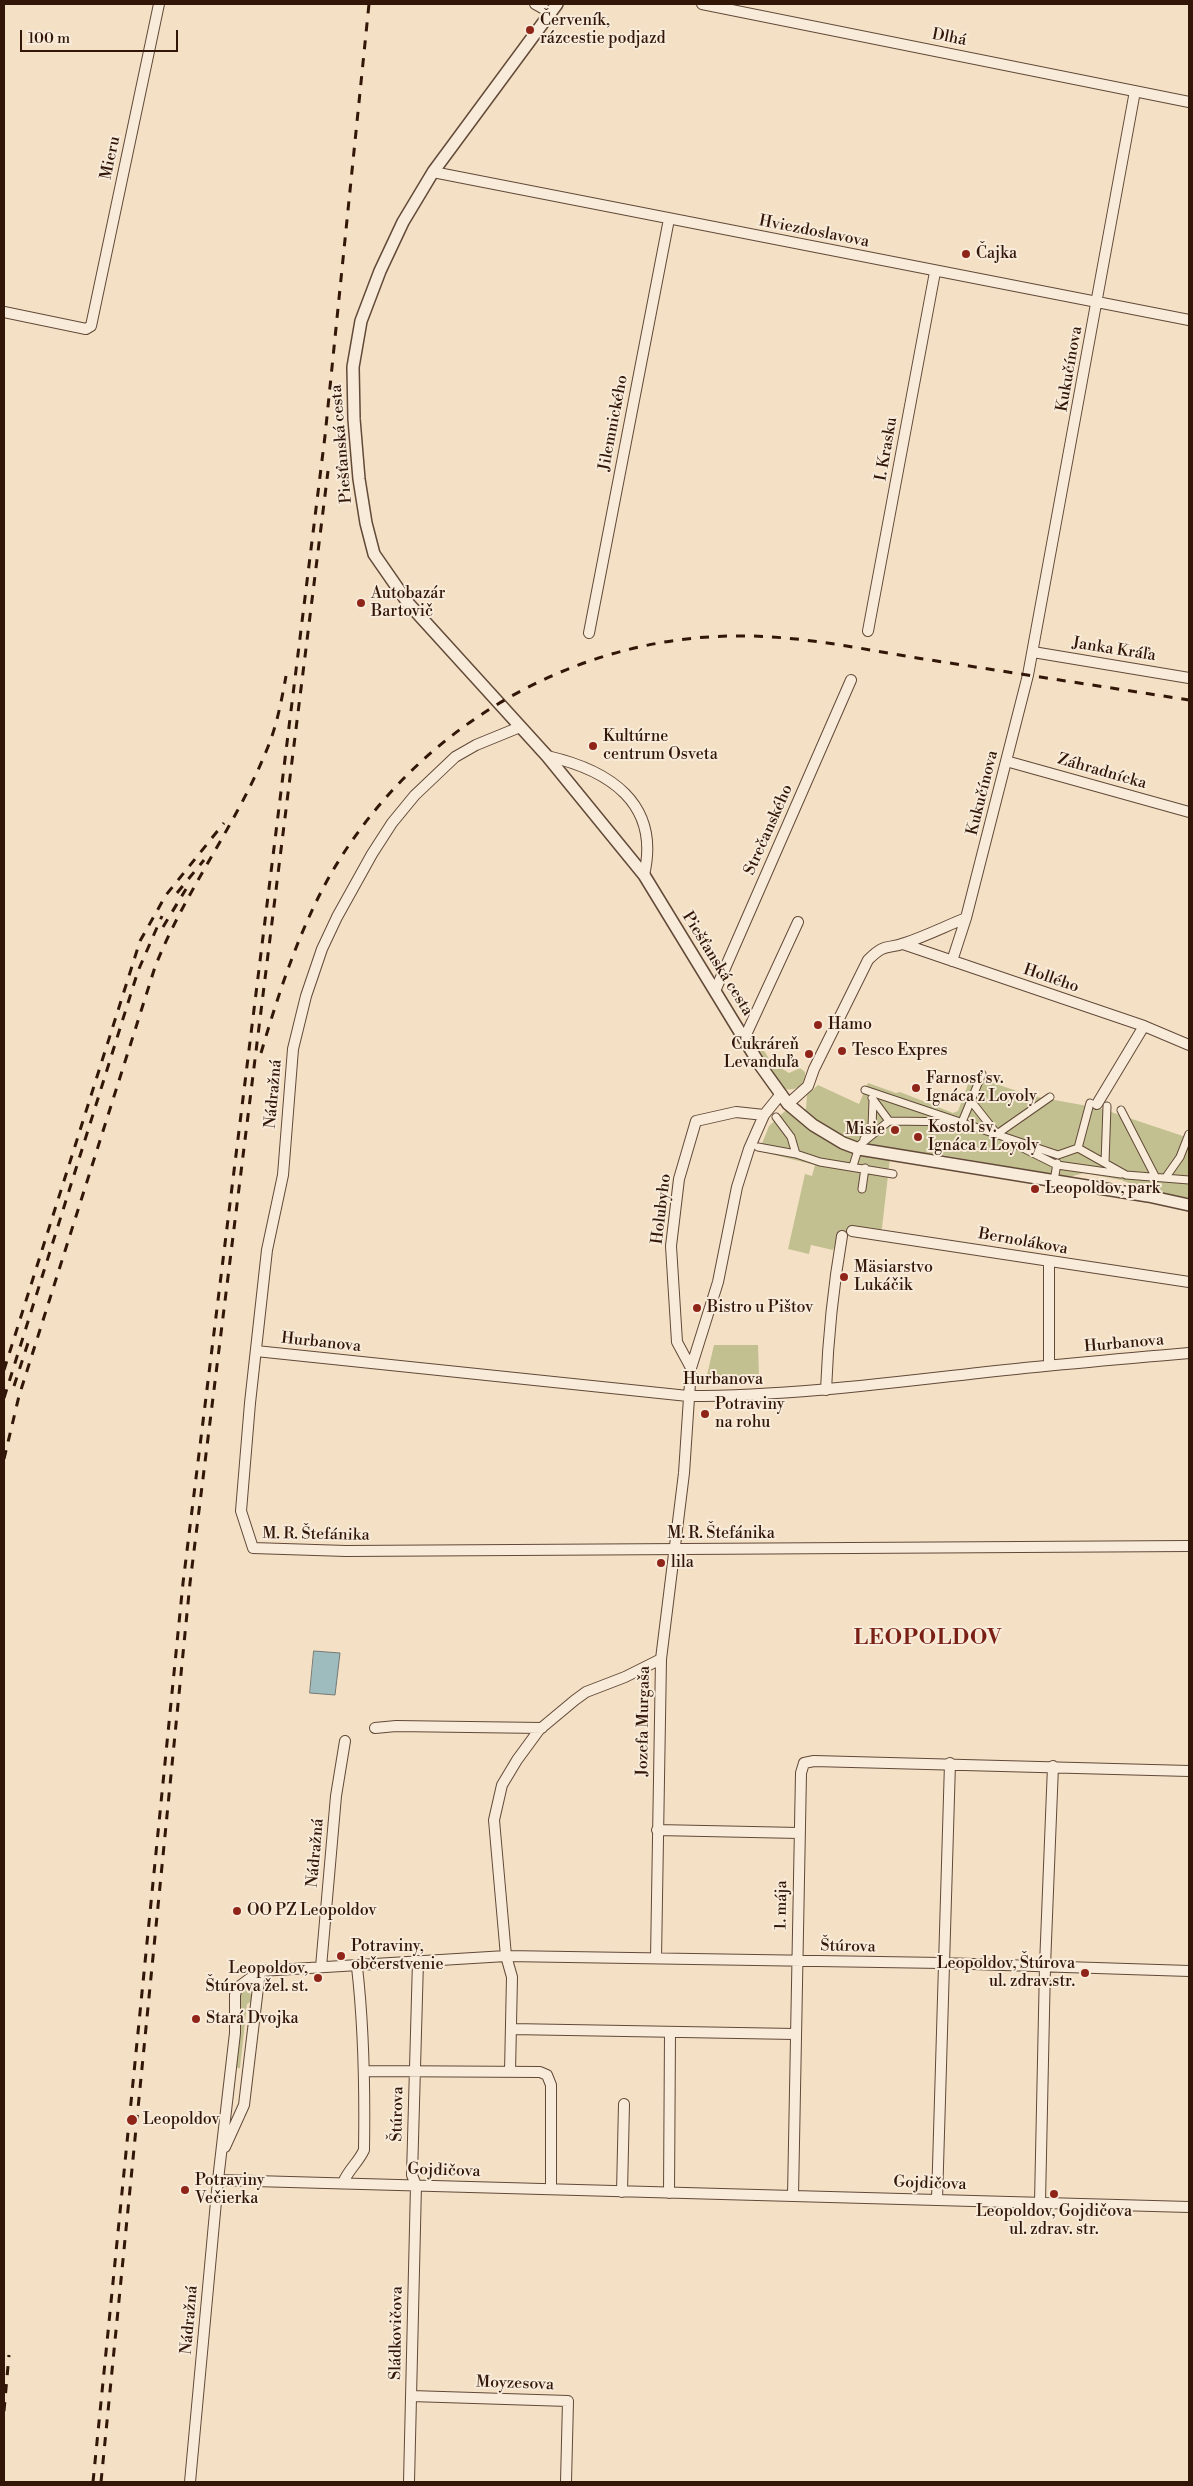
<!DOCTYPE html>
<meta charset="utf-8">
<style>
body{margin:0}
#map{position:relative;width:1193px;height:2486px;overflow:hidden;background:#f4e0c5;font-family:"Libre Bodoni",serif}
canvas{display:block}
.frame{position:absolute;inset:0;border:5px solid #321709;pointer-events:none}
.scale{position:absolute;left:20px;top:30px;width:158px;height:22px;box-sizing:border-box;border:2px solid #321709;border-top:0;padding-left:6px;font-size:15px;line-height:18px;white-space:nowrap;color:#321709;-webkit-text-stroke:4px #f8ebd9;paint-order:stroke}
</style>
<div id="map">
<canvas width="1193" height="2486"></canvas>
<div class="frame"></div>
<div class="scale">100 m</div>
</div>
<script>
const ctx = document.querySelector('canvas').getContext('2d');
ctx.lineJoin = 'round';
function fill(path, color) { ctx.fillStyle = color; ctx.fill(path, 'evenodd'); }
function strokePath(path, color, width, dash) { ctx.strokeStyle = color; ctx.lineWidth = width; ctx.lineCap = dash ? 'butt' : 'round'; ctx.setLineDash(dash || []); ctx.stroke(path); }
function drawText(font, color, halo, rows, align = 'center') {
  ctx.font = font + ' "Libre Bodoni",serif'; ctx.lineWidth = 4; ctx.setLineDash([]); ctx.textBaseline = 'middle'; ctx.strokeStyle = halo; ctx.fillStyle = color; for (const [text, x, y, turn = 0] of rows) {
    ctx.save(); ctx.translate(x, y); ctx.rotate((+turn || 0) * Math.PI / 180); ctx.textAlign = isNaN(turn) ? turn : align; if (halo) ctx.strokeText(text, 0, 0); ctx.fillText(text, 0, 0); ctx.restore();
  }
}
const green = new Path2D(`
 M 757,1039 L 771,1062 L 789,1073 L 800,1068 L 805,1072 C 806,1086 796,1091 783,1089 L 754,1041 Z
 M 975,1077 L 1032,1096 L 1099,1108 L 1189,1138 L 1189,1198 L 1150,1191 L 1121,1180 L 1084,1173 L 1069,1177 L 942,1155 L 891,1149 L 882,1228 L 878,1232 C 851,1228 844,1223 833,1250 L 811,1245 L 809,1254 L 788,1249 L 805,1174 L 812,1176 L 815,1165 L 759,1151 L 769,1126 L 785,1111 L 806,1109 L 807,1095 L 818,1085 L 859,1104 L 868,1083 L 896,1093 L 900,1092 L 953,1113 L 958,1111 L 970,1079 Z
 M 714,1345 L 758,1345 L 759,1377 L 709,1378 L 707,1375 Z
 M 245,1990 L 248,1991 L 255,1999 L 247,2004 L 240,2068 L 236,2068 L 237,2005 L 241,1991 Z`);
const water = new Path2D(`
 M 314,1651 L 340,1653 L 335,1695 L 310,1693 Z`);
const pedestrian = new Path2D(`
 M 865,1090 L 1058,1155 L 1078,1148 L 1126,1175 L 1189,1180
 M 872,1098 L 889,1121
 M 971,1101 L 997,1134
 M 1121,1110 L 1155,1176
 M 776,1117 L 791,1137 L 796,1154
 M 997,1134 L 1050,1097
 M 864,1139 L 872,1127 L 873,1100
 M 861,1144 L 889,1121 L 962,1122 L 982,1074
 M 1017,1145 L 1057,1165 L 1121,1174
 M 758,1147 L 796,1154 L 820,1162 L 893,1174
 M 1078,1148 L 1090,1103
 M 1105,1163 L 1107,1106
 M 853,1166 L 857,1153
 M 1055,1175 L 1057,1163
 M 1166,1177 L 1180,1157 L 1189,1134
 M 862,1189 L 865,1168`);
const minor = new Path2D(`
 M 535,4 L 551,13
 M 702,4 L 1189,102
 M 433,172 L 1189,320
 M 4,312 L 86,329 L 91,326 L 159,4
 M 868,631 L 935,272
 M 589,633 L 669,219
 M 1033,652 L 1189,678
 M 520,727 L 476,745 L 455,757 L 415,795 L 392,823 L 372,854 L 337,917 L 322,949 L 306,996 L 293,1049 L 283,1175 L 267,1250 L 250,1403 L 241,1511 L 253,1548 L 346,1551 L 1189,1546
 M 547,756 C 609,770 661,803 644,875
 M 1006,761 L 1189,812
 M 903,944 L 1144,1026 L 1189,1045
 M 952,961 L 966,918 L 1028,675 L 1135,91
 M 715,991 L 851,680
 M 744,1039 L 798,922
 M 788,1104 L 808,1086 L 814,1069 L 868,960 C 886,942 886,950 905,943 C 926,936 946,926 966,918
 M 1097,1104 L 1144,1026
 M 852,1231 L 1189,1282
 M 1049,1262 L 1049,1365
 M 256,1351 L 688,1396 C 785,1396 881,1384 978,1373 C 1048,1365 1119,1359 1189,1353
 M 691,1368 L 677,1342 L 671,1246 L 679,1179 L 696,1121 L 736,1112 L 764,1115
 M 826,1390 C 828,1338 833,1288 842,1236
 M 375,1728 L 396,1726 L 542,1728
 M 657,1830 L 799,1833
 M 656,1958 L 661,1659 L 684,1473 L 691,1368 L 718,1282 L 737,1187 L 749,1149 L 764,1115 L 781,1094
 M 321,1967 L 336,1796 L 345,1741
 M 260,1971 L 506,1956 L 942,1963 L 1189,1971
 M 511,2029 L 795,2034
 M 365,2071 L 540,2072 L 547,2075 L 551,2085 L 551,2189
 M 510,2072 L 512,1977 L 506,1956 L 494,1820 L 502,1785 L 517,1760 L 539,1730 L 575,1700 L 586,1692 L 625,1677 L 661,1659
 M 225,2147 L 244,2105 L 260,1971
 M 218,2180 L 1189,2207
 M 343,2183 C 348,2170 358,2163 364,2150 C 365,2088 364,2028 357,1967
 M 622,2192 L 624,2104
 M 669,2193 L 670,2032
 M 793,2196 L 801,1773 L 804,1763 L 814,1761 L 1189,1771
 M 937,2200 L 950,1763
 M 1040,2202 L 1045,1966 L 1053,1766
 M 411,2396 L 568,2401 L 566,2482
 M 190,2482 L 218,2180 L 235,2033 L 235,1995 L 237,1988 L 260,1971
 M 409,2482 L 416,2185 L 412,2175 L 418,1961`);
const tertiary = new Path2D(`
 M 557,4 L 433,172 L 403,222 L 380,271 L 361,321 L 353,367 L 354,419 L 359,479 L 366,523 L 374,554 L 408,603 L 547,756 L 644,875 L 760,1065 L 788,1104 L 813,1125 L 843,1143 L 859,1149 L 1148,1196 L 1189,1205`);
const rail = new Path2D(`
 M 177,893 L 204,860
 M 163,927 L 186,889
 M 261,1053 C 279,992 300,927 332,872 C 415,730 570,637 735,636 C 796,635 857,648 917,658 C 1008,672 1099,686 1189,700
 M 4,1370 L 140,941 L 166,895 L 224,823
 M 14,1386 L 28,1343
 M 4,1398 L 138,971 L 162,916
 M 4,1459 L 19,1396 L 155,967 C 186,888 241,819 271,739 C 278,719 282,698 286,676
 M 4,2411 L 9,2355
 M 93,2482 L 183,1583 L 325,436 L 369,4
 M 101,2482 L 190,1583 L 328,471`);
const markers = [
 [530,30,5,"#8f2418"],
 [966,254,5,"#8f2418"],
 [361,603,5,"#8f2418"],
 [593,746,5,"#8f2418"],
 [818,1025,5,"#8f2418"],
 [842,1051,5,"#8f2418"],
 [809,1054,5,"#8f2418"],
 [916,1088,5,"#8f2418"],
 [895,1130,5,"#8f2418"],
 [918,1137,5,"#8f2418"],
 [1035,1189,5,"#8f2418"],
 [844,1277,5,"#8f2418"],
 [697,1308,5,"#8f2418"],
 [705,1414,5,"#8f2418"],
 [661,1563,5,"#8f2418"],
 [237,1911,5,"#8f2418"],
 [341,1956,5,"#8f2418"],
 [1085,1973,5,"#8f2418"],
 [318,1978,5,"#8f2418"],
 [196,2019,5,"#8f2418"],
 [132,2120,6,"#8f2418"],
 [185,2190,5,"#8f2418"],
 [1054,2194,5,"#8f2418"]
];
const poiNames = [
 ["Červeník,",540,21],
 ["rázcestie podjazd",540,39],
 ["Čajka",976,254],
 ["Autobazár",371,594],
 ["Bartovič",371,612],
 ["Kultúrne",603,737],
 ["centrum Osveta",603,755],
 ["Hamo",828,1025],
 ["Cukráreň",799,1045,"right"],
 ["Levanduľa",799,1063,"right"],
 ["Tesco Expres",852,1051],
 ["Farnosť sv.",926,1079],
 ["Ignáca z Loyoly",926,1097],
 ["Kostol sv.",928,1128],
 ["Ignáca z Loyoly",928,1146],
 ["Misie",885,1130,"right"],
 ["Leopoldov, park",1045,1189],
 ["Mäsiarstvo",854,1268],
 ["Lukáčik",854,1286],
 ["Bistro u Pištov",707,1308],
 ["Potraviny",715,1405],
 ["na rohu",715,1423],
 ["lila",671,1563],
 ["OO PZ Leopoldov",247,1911],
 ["Potraviny,",351,1947],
 ["občerstvenie",351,1965],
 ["Leopoldov, Štúrova",1075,1964,"right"],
 ["ul. zdrav.str.",1075,1982,"right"],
 ["Leopoldov,",308,1969,"right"],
 ["Štúrova žel. st.",308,1987,"right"],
 ["Stará Dvojka",206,2019],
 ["Leopoldov",143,2120],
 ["Potraviny",195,2181],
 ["Večierka",195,2199],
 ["Leopoldov, Gojdičova",1054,2212,"center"],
 ["ul. zdrav. str.",1054,2230,"center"]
];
const streetNames = [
 ["Dlhá",949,38,11],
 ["Mieru",111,158,-78],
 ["Hviezdoslavova",814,232,11],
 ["Kukučínova",1070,369,-80],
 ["Jilemnického",614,423,-79],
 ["Piešťanská cesta",342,444,-95],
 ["I. Krasku",887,449,-80],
 ["Janka Kráľa",1114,650,9],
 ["Záhradnícka",1102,772,16],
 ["Kukučínova",983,793,-76],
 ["Strečanského",769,830,-66],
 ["Piešťanská cesta",717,964,58],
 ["Hollého",1051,979,19],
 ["Nádražná",274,1094,-85],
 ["Holubyho",662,1209,-83],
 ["Bernolákova",1023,1242,10],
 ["Hurbanova",321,1343,6],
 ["Hurbanova",1124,1344,-5],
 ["Hurbanova",723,1380],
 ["M. R. Štefánika",721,1534],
 ["M. R. Štefánika",316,1535,1],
 ["Jozefa Murgaša",644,1721,-89],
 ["Nádražná",316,1853,-85],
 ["1. mája",782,1905,-89],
 ["Štúrova",848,1947,1],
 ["Štúrova",398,2114,-89],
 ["Gojdičova",444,2171,2],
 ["Gojdičova",930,2184,2],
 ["Nádražná",190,2320,-85],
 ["Sládkovičova",397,2333,-89],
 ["Moyzesova",515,2384,2]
];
const districtNames = [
 ["LEOPOLDOV",928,1639]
];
fill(green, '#c2c090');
fill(water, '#9ebbbd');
strokePath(water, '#737975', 1);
strokePath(pedestrian, '#624938', 9);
strokePath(minor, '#624938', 12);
strokePath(tertiary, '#624938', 14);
strokePath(pedestrian, '#f8ebd9', 7);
strokePath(minor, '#f8ebd9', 10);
strokePath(tertiary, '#f8ebd9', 11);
strokePath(rail, '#321709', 3, [9, 9]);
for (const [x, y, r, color] of markers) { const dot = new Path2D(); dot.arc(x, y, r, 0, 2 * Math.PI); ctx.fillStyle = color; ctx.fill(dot); strokePath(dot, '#f8ebd9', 2); }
drawText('16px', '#321709', '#f8ebd9', poiNames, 'left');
drawText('16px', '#321709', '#f8ebd9', streetNames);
ctx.letterSpacing = '1px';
drawText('bold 21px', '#7a1f14', '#f8ebd9', districtNames);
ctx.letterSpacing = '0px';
</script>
